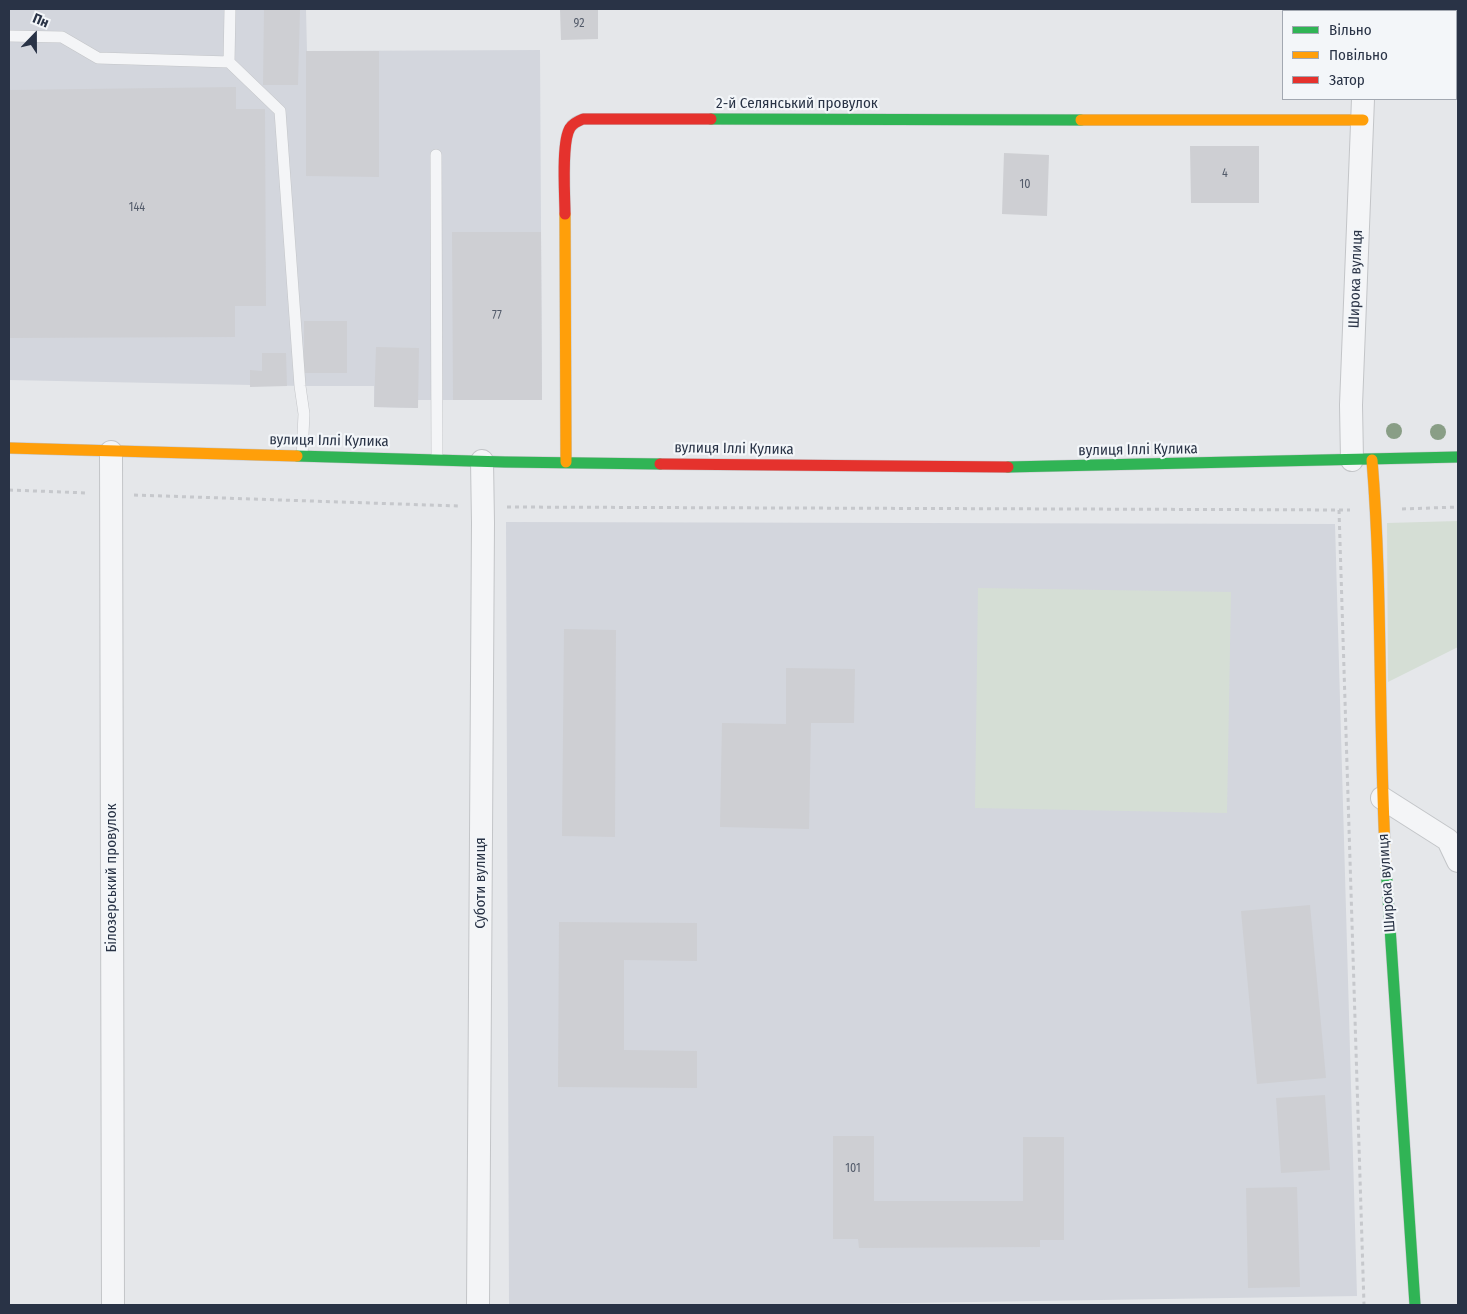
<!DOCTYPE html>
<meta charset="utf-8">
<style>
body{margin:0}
#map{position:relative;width:1467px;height:1314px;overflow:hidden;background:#e5e7ea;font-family:"Fira Sans Condensed",sans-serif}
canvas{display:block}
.frame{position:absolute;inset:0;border:10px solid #293346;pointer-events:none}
.legend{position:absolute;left:1282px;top:10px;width:175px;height:90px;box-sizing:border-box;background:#f3f6f9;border:1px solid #a2a8b1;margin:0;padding:6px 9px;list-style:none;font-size:15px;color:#293346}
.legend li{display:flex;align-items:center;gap:10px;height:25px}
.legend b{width:25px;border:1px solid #a2a8b1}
.north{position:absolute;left:10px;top:10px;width:50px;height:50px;-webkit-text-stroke:4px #f3f6f9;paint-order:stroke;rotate:22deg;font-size:14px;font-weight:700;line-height:20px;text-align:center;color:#293346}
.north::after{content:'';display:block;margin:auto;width:18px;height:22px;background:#293346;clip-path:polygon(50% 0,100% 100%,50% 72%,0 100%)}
</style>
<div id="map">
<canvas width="1467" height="1314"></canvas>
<div class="frame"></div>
<ul class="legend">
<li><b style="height:6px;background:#30b455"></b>Вільно</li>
<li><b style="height:6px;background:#ff9f0a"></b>Повільно</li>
<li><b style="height:6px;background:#e5322d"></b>Затор</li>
</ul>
<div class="north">Пн</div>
</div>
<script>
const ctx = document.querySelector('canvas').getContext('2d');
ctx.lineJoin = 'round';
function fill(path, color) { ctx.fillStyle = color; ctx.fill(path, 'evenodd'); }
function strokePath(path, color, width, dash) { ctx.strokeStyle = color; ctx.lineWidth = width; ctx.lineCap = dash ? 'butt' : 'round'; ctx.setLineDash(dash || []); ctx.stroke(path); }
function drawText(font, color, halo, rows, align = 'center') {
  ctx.font = font + ' "Fira Sans Condensed",sans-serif'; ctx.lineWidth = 4.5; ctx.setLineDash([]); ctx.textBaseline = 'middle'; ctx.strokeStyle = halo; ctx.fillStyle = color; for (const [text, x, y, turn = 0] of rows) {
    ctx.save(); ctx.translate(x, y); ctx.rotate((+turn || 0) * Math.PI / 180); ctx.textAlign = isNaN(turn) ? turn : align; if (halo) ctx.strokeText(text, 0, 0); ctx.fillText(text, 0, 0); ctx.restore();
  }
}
const built = new Path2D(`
 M 9,9 L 306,9 L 307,51 L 540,50 L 542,400 L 418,400 L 418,408 L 374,407 L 374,386 L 300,386 L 9,380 Z
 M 506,522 L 1335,524 L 1357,1296 L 782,1305 L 509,1305 Z`);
const green = new Path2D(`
 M 1458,521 L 1458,647 L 1388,682 L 1387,523 Z
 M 978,588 L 1231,592 L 1227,813 L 975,808 Z`);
const building = new Path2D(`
 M 264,9 L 300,9 L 298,85 L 263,85 Z
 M 560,9 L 598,9 L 598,39 L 561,40 Z
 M 306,51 L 379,51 L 379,177 L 306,176 Z
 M 236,87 L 236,109 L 265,109 L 266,306 L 235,306 L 235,337 L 9,338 L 9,90 Z
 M 1190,146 L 1259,146 L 1259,203 L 1191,203 Z
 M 1004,153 L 1049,155 L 1047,216 L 1002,214 Z
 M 452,232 L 541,232 L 542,400 L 453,400 Z
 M 304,321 L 347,321 L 347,373 L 304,373 Z
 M 376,347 L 419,348 L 418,408 L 374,407 Z
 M 262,353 L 286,353 L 287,386 L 250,387 L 250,370 L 262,371 Z
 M 564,629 L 616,630 L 615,837 L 562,836 Z
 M 786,668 L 855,669 L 854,723 L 811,723 L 809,829 L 720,827 L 722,723 L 786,724 Z
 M 1310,905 L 1326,1078 L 1257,1084 L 1241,911 Z
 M 559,922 L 697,923 L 697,961 L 624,960 L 624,1050 L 697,1051 L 697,1088 L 558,1087 Z
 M 1325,1095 L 1330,1170 L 1281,1173 L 1276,1098 Z
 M 833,1136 L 874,1136 L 874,1201 L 1023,1201 L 1023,1137 L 1064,1137 L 1064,1240 L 1040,1240 L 1040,1247 L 859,1248 L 858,1239 L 833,1239 Z
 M 1297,1187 L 1300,1287 L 1248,1288 L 1246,1188 Z`);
const path = new Path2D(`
 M 9,490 L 88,493
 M 134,495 L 458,506
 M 507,507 L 1350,510
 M 1402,509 L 1458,507
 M 1339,510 L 1364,1305`);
const lane = new Path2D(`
 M 1367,9 L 1413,11
 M 1456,13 L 1458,13
 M 9,36 L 62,37 L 98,58 L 229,62 L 230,9
 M 229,62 L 280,111 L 300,386 L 304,414 L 302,455
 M 436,155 L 437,459`);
const street = new Path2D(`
 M 1366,11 L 1367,9
 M 111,452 L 113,1305
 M 1352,460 L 1351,405 L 1363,99
 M 1382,798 L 1448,840 L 1458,861
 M 478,1305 L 483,523 L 482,461`);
const fast = new Path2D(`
 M 711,119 L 1081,120
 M 297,456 L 505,462 L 660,464
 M 1008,467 L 1458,457
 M 1386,867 L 1415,1305`);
const slow = new Path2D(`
 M 1081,120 L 1363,120
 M 565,214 L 566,462
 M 9,448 L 297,456
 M 1372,460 C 1383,595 1378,731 1386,867`);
const jam = new Path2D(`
 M 565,214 C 565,196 561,142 570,128 C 573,123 578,121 583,119 L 711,119
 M 660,464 L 1008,467`);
const trees = [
 [1394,431],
 [1438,432]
];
const numberNames = [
 ["92",579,24],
 ["4",1225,174],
 ["10",1025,185],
 ["144",137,208],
 ["77",497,316],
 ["101",853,1169]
];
const streetNames = [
 ["2-й Селянський провулок",797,104],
 ["Широка вулиця",1356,279,-88],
 ["вулиця Іллі Кулика",329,441,1],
 ["вулиця Іллі Кулика",734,449,1],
 ["вулиця Іллі Кулика",1138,450,-1],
 ["Білозерський провулок",112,878,-90],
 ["Суботи вулиця",481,883,-90],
 ["Широка вулиця",1387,883,-94]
];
fill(built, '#d3d6dd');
fill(green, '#d5ded5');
fill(building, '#cecfd3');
strokePath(lane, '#c3c5c8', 12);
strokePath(street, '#c3c5c8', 24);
strokePath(fast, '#c3c5c8', 12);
strokePath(slow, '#c3c5c8', 12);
strokePath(jam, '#c3c5c8', 12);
strokePath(path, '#c6c8cc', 3, [4, 4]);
strokePath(lane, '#f4f5f7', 11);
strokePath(street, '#f4f5f7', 22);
strokePath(fast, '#30b455', 11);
strokePath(slow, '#ff9f0a', 11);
strokePath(jam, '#e5322d', 11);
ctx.fillStyle = '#899e86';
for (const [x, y] of trees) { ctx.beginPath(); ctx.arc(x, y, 8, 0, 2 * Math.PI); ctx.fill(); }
drawText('12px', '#535b6a', null, numberNames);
drawText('15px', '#293346', '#f3f6f9', streetNames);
</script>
